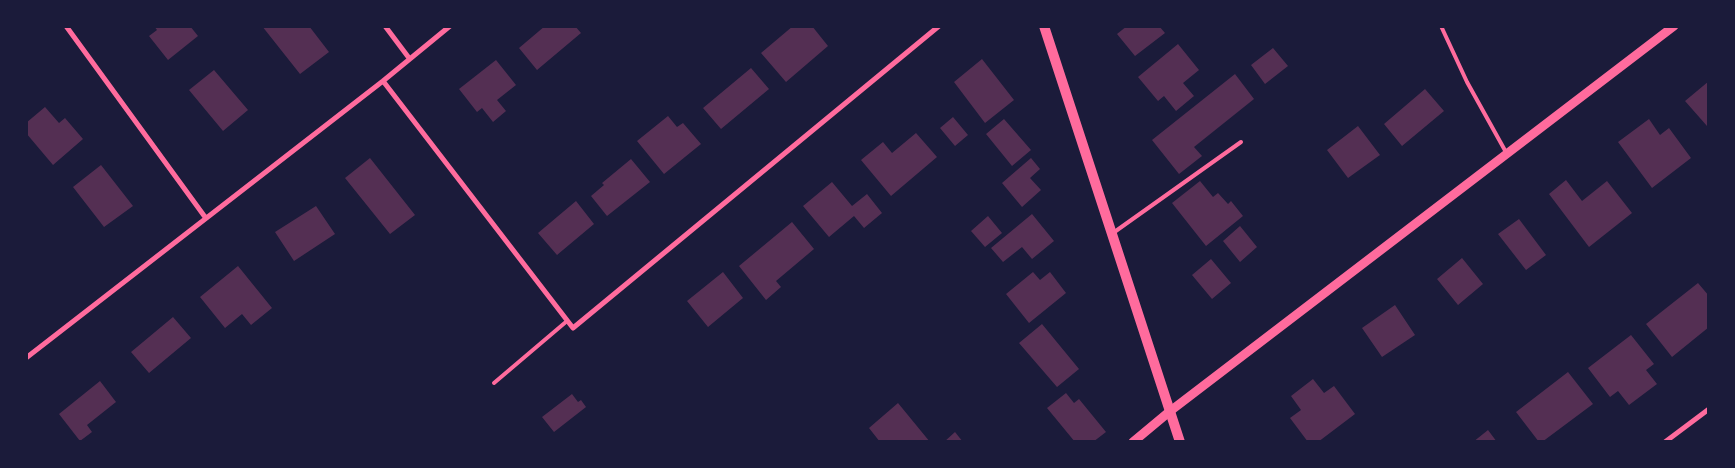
<!DOCTYPE html>
<style>
body{margin:0}
#map{position:relative;width:1735px;height:468px;overflow:hidden;background:#1b1b3a;font-family:"Sofia Sans Condensed",sans-serif}
canvas{display:block}
.frame{position:absolute;inset:0;border:28px solid #1b1b3a;pointer-events:none}
</style>
<div id="map">
<canvas width="1735" height="468"></canvas>
<div class="frame"></div>
</div>
<script>
const ctx = document.querySelector('canvas').getContext('2d');
ctx.lineJoin = 'round';
function fill(path, color) { ctx.fillStyle = color; ctx.fill(path, 'evenodd'); }
function strokePath(path, color, width, dash) { ctx.strokeStyle = color; ctx.lineWidth = width; ctx.lineCap = dash ? 'butt' : 'round'; ctx.setLineDash(dash || []); ctx.stroke(path); }
const building = new Path2D(`
 M 154,26 L 190,26 L 198,36 L 168,60 L 149,36 L 157,30 Z
 M 262,26 L 309,26 L 329,52 L 300,74 Z
 M 545,26 L 575,26 L 581,33 L 537,70 L 519,48 Z
 M 793,26 L 812,26 L 828,46 L 786,82 L 761,53 Z
 M 1127,26 L 1159,26 L 1165,33 L 1135,56 L 1117,34 Z
 M 1178,44 L 1199,70 L 1183,83 L 1194,96 L 1176,111 L 1164,96 L 1158,101 L 1138,77 Z
 M 1273,48 L 1288,66 L 1265,84 L 1251,65 Z
 M 982,59 L 1014,100 L 985,123 L 954,82 Z
 M 496,60 L 516,85 L 497,100 L 506,111 L 493,122 L 482,108 L 477,112 L 459,89 Z
 M 751,68 L 769,89 L 721,129 L 703,108 Z
 M 214,70 L 248,110 L 223,131 L 189,90 Z
 M 1235,74 L 1254,99 L 1194,147 L 1202,156 L 1179,174 L 1152,140 Z
 M 1709,81 L 1709,125 L 1707,126 L 1685,101 Z
 M 1425,89 L 1444,111 L 1402,146 L 1384,124 Z
 M 45,107 L 59,123 L 65,118 L 83,139 L 53,165 L 26,133 L 26,123 Z
 M 668,116 L 677,127 L 683,123 L 701,144 L 664,174 L 637,141 Z
 M 953,117 L 968,135 L 955,146 L 940,128 Z
 M 1004,119 L 1031,150 L 1012,166 L 986,134 Z
 M 1649,119 L 1660,135 L 1669,128 L 1691,158 L 1652,188 L 1618,142 Z
 M 1358,126 L 1380,155 L 1348,178 L 1327,150 Z
 M 916,133 L 937,157 L 891,196 L 861,160 L 883,142 L 892,153 Z
 M 370,158 L 415,215 L 390,234 L 345,178 Z
 M 1031,158 L 1040,169 L 1030,178 L 1041,190 L 1022,207 L 1002,183 Z
 M 631,159 L 650,182 L 607,216 L 591,196 L 604,185 L 602,183 Z
 M 101,165 L 133,206 L 104,227 L 73,187 Z
 M 1566,180 L 1582,201 L 1607,181 L 1632,213 L 1589,247 L 1549,194 Z
 M 1200,181 L 1213,197 L 1218,193 L 1228,204 L 1231,201 L 1243,216 L 1206,246 L 1172,203 Z
 M 832,182 L 852,206 L 867,194 L 882,213 L 864,228 L 854,216 L 829,237 L 803,206 Z
 M 576,201 L 594,224 L 557,255 L 538,233 Z
 M 316,206 L 335,234 L 294,261 L 275,232 Z
 M 1032,214 L 1054,241 L 1032,259 L 1022,247 L 1003,262 L 991,248 Z
 M 988,216 L 1002,233 L 985,247 L 971,231 Z
 M 1519,219 L 1546,255 L 1526,270 L 1498,234 Z
 M 792,222 L 814,249 L 776,281 L 781,287 L 766,300 L 739,266 Z
 M 1240,226 L 1257,247 L 1240,262 L 1223,241 Z
 M 1462,258 L 1483,284 L 1458,305 L 1437,279 Z
 M 1211,259 L 1231,283 L 1212,299 L 1192,275 Z
 M 238,266 L 272,308 L 251,325 L 242,314 L 225,328 L 200,297 Z
 M 723,272 L 743,298 L 708,327 L 687,301 Z
 M 1033,272 L 1040,280 L 1050,272 L 1066,293 L 1029,323 L 1006,294 Z
 M 1698,283 L 1709,296 L 1709,327 L 1672,357 L 1646,324 Z
 M 1395,305 L 1415,335 L 1382,357 L 1362,328 Z
 M 173,317 L 191,338 L 149,373 L 131,352 Z
 M 1042,324 L 1079,369 L 1057,387 L 1019,343 Z
 M 1631,335 L 1654,364 L 1646,370 L 1657,384 L 1629,405 L 1618,391 L 1610,397 L 1588,368 Z
 M 1568,372 L 1593,404 L 1542,442 L 1539,442 L 1516,412 Z
 M 1313,379 L 1324,393 L 1334,386 L 1355,414 L 1318,442 L 1308,442 L 1290,418 L 1301,410 L 1291,396 Z
 M 100,381 L 116,402 L 87,425 L 92,432 L 80,441 L 59,414 Z
 M 1066,393 L 1074,403 L 1079,399 L 1106,432 L 1093,442 L 1075,442 L 1047,408 Z
 M 572,394 L 578,402 L 581,400 L 586,407 L 554,432 L 542,417 Z
 M 898,403 L 930,442 L 880,442 L 869,428 Z
 M 1488,430 L 1497,442 L 1473,442 Z
 M 955,432 L 963,442 L 944,442 Z`);
const service = new Path2D(`
 M 1441,26 L 1467,82 L 1507,154
 M 1113,233 L 1241,142
 M 494,383 L 567,321`);
const minor = new Path2D(`
 M 66,26 L 205,217
 M 385,26 L 409,58
 M 383,81 L 573,328 L 939,26
 M 26,358 L 383,81 L 450,26
 M 1665,442 L 1709,409`);
const tertiary = new Path2D(`
 M 1133,442 L 1169,412 L 1674,26`);
const secondary = new Path2D(`
 M 1044,26 L 1180,442`);
fill(building, '#542f53');
strokePath(service, '#ff6b9d', 4);
strokePath(minor, '#ff6b9d', 5);
strokePath(tertiary, '#ff6b9d', 9);
strokePath(secondary, '#ff6b9d', 10);
</script>
